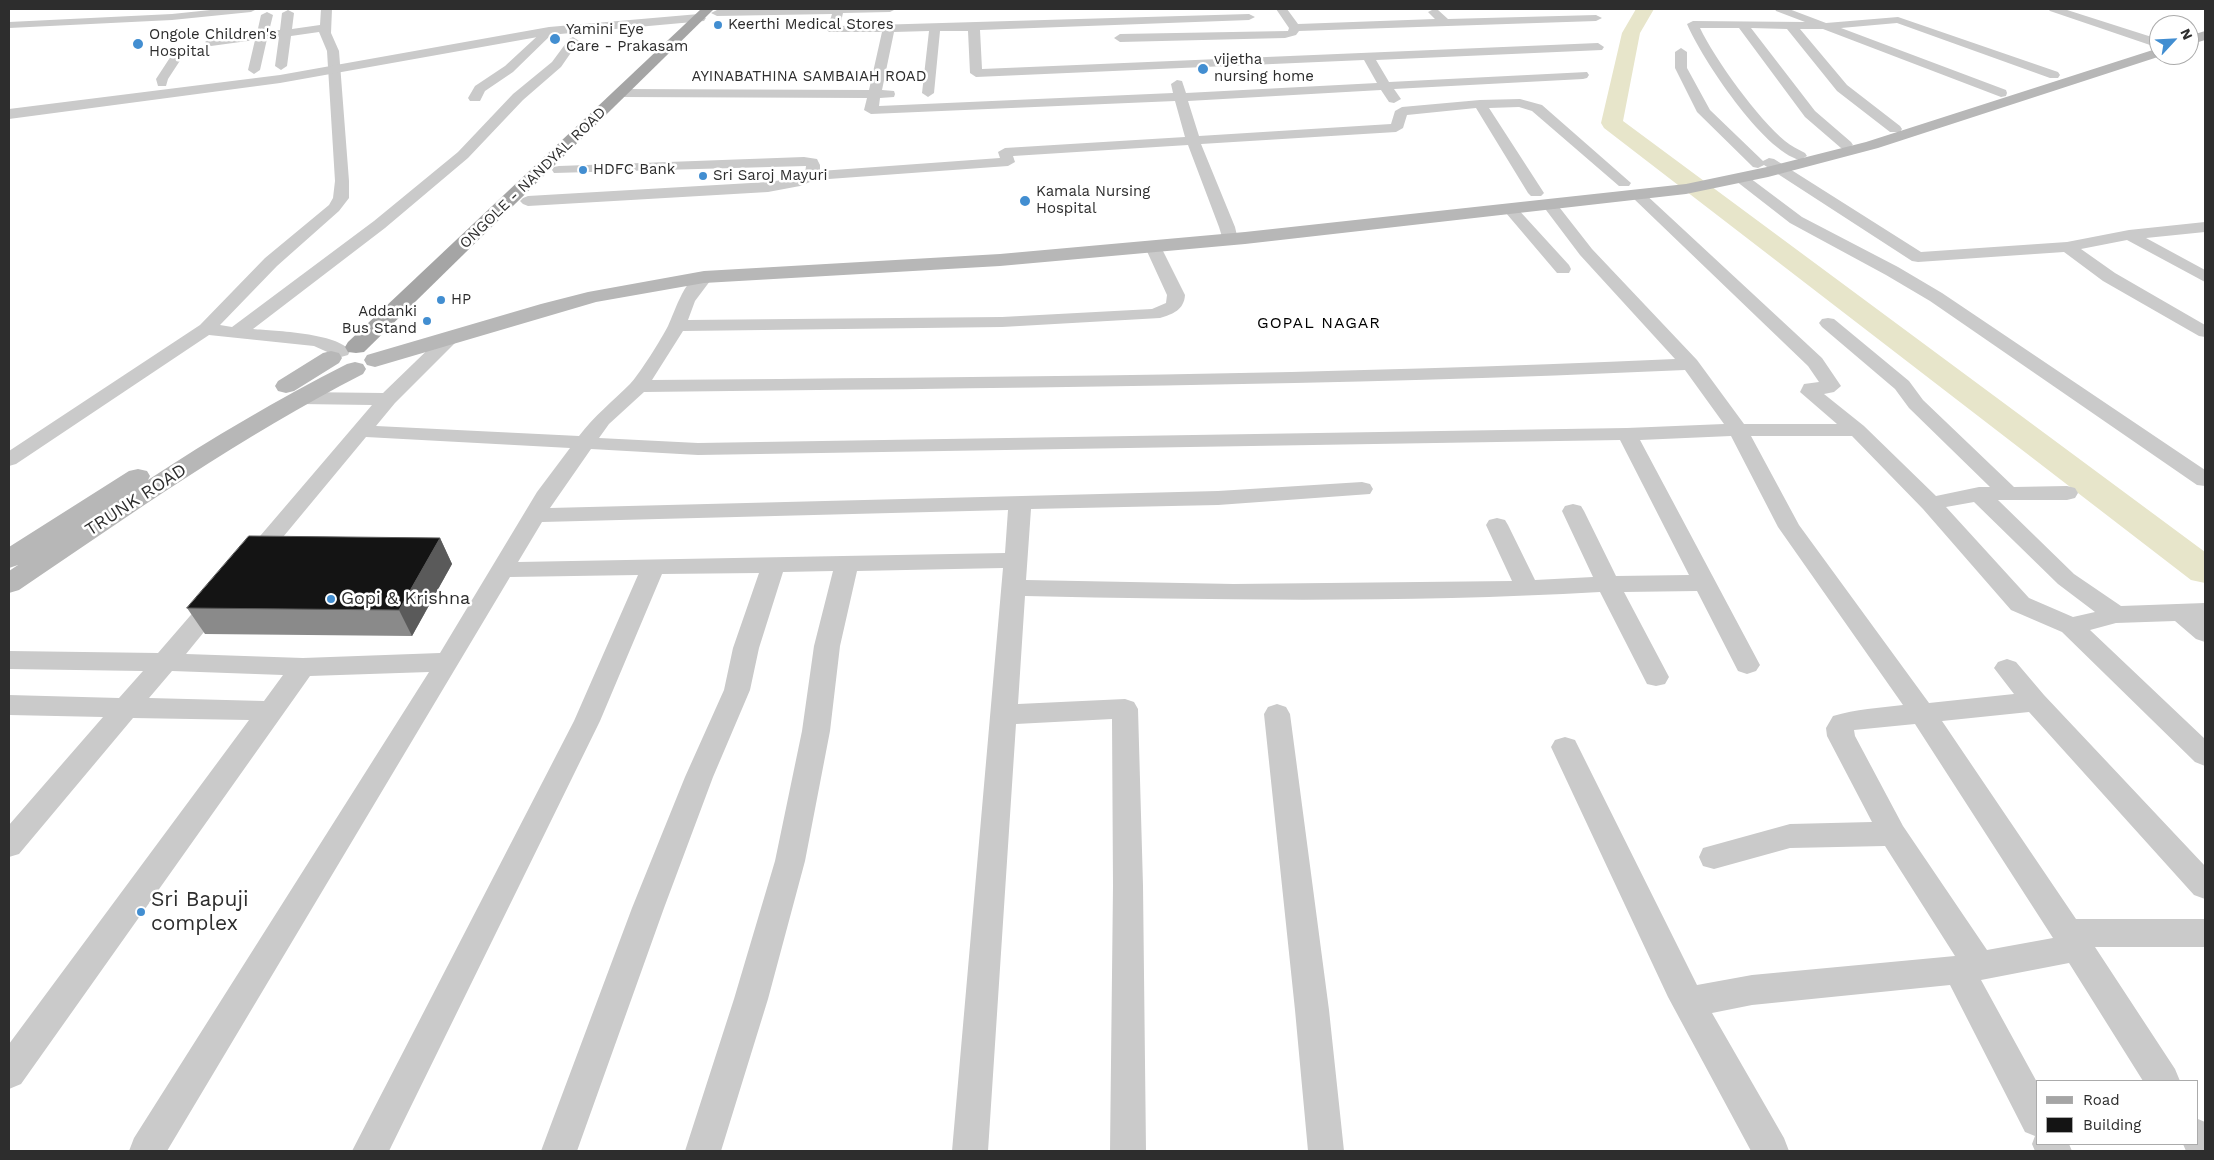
<!DOCTYPE html>
<style>
body{margin:0}
#map{position:relative;width:2214px;height:1160px;overflow:hidden;background:#fff;font-family:"Work Sans",sans-serif}
canvas{display:block}
.frame{position:absolute;inset:0;border:10px solid #2d2d2d;pointer-events:none}
.legend{position:absolute;left:2036px;top:1080px;width:162px;height:65px;box-sizing:border-box;background:#fff;border:1px solid #ababab;margin:0;padding:6px 9px;list-style:none;font-size:15px;color:#2d2d2d}
.legend li{display:flex;align-items:center;gap:10px;height:25px}
.legend b{width:25px;border:1px solid #ababab}
.north{position:absolute;left:2149px;top:15px;width:50px;height:50px;box-sizing:border-box;background:#fff;border:1px solid #ababab;border-radius:50%;rotate:65deg;font-size:14px;font-weight:700;line-height:20px;text-align:center;color:#2d2d2d}
.north::after{content:'';display:block;margin:auto;width:18px;height:22px;background:#428ed1;clip-path:polygon(50% 0,100% 100%,50% 72%,0 100%)}
</style>
<div id="map">
<canvas width="2214" height="1160"></canvas>
<div class="frame"></div>
<ul class="legend">
<li><b style="height:6px;background:#a5a5a5"></b>Road</li>
<li><b style="height:14px;background:#141414"></b>Building</li>
</ul>
<div class="north">N</div>
</div>
<script>
const ctx = document.querySelector('canvas').getContext('2d');
ctx.lineJoin = 'round';
function fill(path, color) { ctx.fillStyle = color; ctx.fill(path, 'evenodd'); }
function strokePath(path, color, width, dash) { ctx.strokeStyle = color; ctx.lineWidth = width; ctx.lineCap = dash ? 'butt' : 'round'; ctx.setLineDash(dash || []); ctx.stroke(path); }
function drawText(font, color, halo, rows, align = 'center') {
  ctx.font = font + ' "Work Sans",sans-serif'; ctx.lineWidth = 5; ctx.setLineDash([]); ctx.textBaseline = 'middle'; ctx.strokeStyle = halo; ctx.fillStyle = color; for (const [text, x, y, turn = 0] of rows) {
    ctx.save(); ctx.translate(x, y); ctx.rotate((+turn || 0) * Math.PI / 180); ctx.textAlign = isNaN(turn) ? turn : align; if (halo) ctx.strokeText(text, 0, 0); ctx.fillText(text, 0, 0); ctx.restore();
  }
}
const river = new Path2D(`
 M 1636,9 L 1654,9 L 1640,33 L 1623,121 L 2205,552 L 2205,583 L 2191,580 L 1604,128 L 1601,123 L 1622,33 Z`);
const minor = new Path2D(`
 M 220,9 L 257,9 L 251,12 L 172,20 L 9,28 L 9,22 L 172,14 Z
 M 321,9 L 332,9 L 331,33 L 339,51 L 349,181 L 349,198 L 339,211 L 277,266 L 220,325 L 232,327 L 374,221 L 458,152 L 513,94 L 552,62 L 569,39 L 573,37 L 579,41 L 561,67 L 523,100 L 468,158 L 385,228 L 253,329 C 275,331 338,333 350,351 L 348,355 L 341,357 L 334,355 L 314,346 L 209,335 L 16,464 L 9,466 L 9,451 L 200,325 L 265,258 L 329,205 L 333,198 L 335,181 L 327,51 L 319,32 L 291,36 L 287,66 L 281,70 L 275,66 L 279,37 L 267,39 L 260,70 L 254,74 L 248,70 L 255,40 L 211,46 L 205,42 L 211,38 L 257,33 L 261,15 L 267,12 L 273,15 L 269,31 L 280,30 L 282,13 L 288,10 L 294,13 L 292,29 L 320,25 Z
 M 756,9 L 896,9 L 890,12 L 843,13 L 840,26 L 1249,14 L 1255,17 L 1249,20 L 980,30 L 982,69 L 1598,43 L 1604,47 L 1602,50 L 1376,60 L 1389,82 L 1587,72 L 1589,75 L 1587,78 L 1583,79 L 1394,89 L 1401,99 L 1394,103 L 1389,102 L 1381,90 L 1188,101 L 1199,136 L 1391,124 L 1395,111 L 1402,107 L 1480,100 L 1520,99 L 1542,105 L 1631,183 L 1629,186 L 1619,186 L 1532,111 L 1519,107 L 1489,108 L 1544,193 L 1541,196 L 1531,196 L 1528,193 L 1476,108 L 1407,115 L 1403,128 L 1396,132 L 1201,144 L 1235,227 L 1238,240 L 1236,243 L 1224,243 L 1219,227 L 1188,145 L 1013,156 L 1015,162 L 1008,166 L 815,180 L 800,186 L 768,192 L 528,206 L 523,204 L 520,201 L 523,198 L 528,196 L 768,182 L 796,178 L 805,174 L 806,166 L 554,173 L 552,170 L 554,167 L 559,166 L 804,157 L 817,159 L 820,165 L 820,171 L 1000,158 L 998,152 L 1005,148 L 1185,137 L 1175,101 L 871,114 L 864,110 L 867,98 L 622,97 L 616,93 L 622,89 L 869,90 L 882,32 L 829,32 L 827,30 L 832,14 L 717,16 L 711,13 L 717,10 ZM 929,31 L 922,93 L 928,97 L 934,93 L 940,31 L 968,31 L 970,73 L 976,77 L 1364,60 L 1377,83 L 1186,93 L 1182,81 L 1177,80 L 1171,84 L 1173,93 L 879,106 L 880,98 L 894,97 L 895,94 L 894,91 L 882,90 L 894,32 Z
 M 1276,9 L 1287,9 L 1298,24 L 1435,19 L 1428,12 L 1434,9 L 1438,10 L 1448,19 L 1596,15 L 1602,18 L 1596,21 L 1299,31 L 1296,35 L 1285,38 L 1120,42 L 1114,38 L 1120,34 L 1288,31 L 1289,28 Z
 M 1775,9 L 1789,9 L 1826,23 L 1898,17 L 2058,72 L 2060,75 L 2058,78 L 2050,78 L 1897,23 L 1841,28 L 2006,90 L 2007,93 L 2006,96 L 2001,97 L 1823,29 L 1800,29 L 1847,85 L 1900,126 L 1902,129 L 1900,132 L 1890,132 L 1837,91 L 1787,29 L 1751,28 L 1815,111 L 1851,142 L 1853,145 L 1846,149 L 1841,148 L 1805,117 L 1739,28 L 1700,28 C 1714,58 1759,120 1785,141 C 1791,146 1798,149 1805,153 L 1807,156 L 1800,160 C 1763,151 1702,59 1687,24 L 1693,21 L 1805,22 L 1776,11 Z
 M 2048,9 L 2064,9 L 2158,39 L 2159,43 L 2154,46 L 2150,45 L 2050,11 Z
 M 549,28 L 553,29 L 555,31 L 553,33 L 513,72 L 485,91 L 480,101 L 470,101 L 468,98 L 475,86 L 505,66 L 545,29 Z
 M 1681,48 L 1687,52 L 1687,68 L 1710,110 L 1763,161 L 1769,158 L 1774,159 L 1921,252 L 2067,242 L 2129,230 L 2205,222 L 2205,232 L 2146,238 L 2205,270 L 2205,282 L 2127,240 L 2081,249 L 2115,273 L 2205,325 L 2205,337 L 2199,336 L 2103,281 L 2064,252 L 1918,262 L 1912,261 L 1764,165 L 1758,168 L 1753,167 L 1697,112 L 1675,68 L 1675,52 Z
 M 177,52 L 183,56 L 168,79 L 166,86 L 158,86 L 156,79 L 173,53 Z
 M 1741,174 L 1746,175 L 1802,217 L 1898,267 L 1942,293 L 2205,470 L 2205,486 L 2197,485 L 1930,301 L 1886,275 L 1790,223 L 1736,181 L 1734,178 L 1736,175 Z
 M 1638,190 L 1643,192 L 1822,358 L 1841,386 L 1834,392 L 1824,394 L 1864,426 L 1936,496 L 1979,487 L 1990,487 L 1909,408 L 1895,389 L 1822,327 L 1819,323 L 1822,319 L 1828,318 L 1834,319 L 1909,381 L 1923,400 L 2014,487 L 2067,486 L 2075,488 L 2078,493 L 2075,498 L 2067,500 L 1998,500 L 2074,574 L 2121,606 L 2205,603 L 2205,642 L 2196,639 L 2175,621 L 2116,623 L 2090,630 L 2205,739 L 2205,766 L 2195,762 L 2062,632 L 2011,610 L 1923,509 L 1852,436 L 1751,436 L 1799,525 L 1929,703 L 2014,694 L 1994,668 L 1998,662 L 2007,659 L 2016,662 L 2044,695 L 2205,866 L 2205,899 L 2194,895 L 2029,712 L 1942,721 L 2076,919 L 2205,919 L 2205,947 L 2095,947 L 2175,1069 L 2180,1081 L 2143,1081 L 2069,963 L 1981,980 L 2038,1084 L 2038,1144 L 2069,1144 L 2072,1151 L 2035,1151 L 2032,1144 L 2035,1136 L 2025,1132 L 1950,985 L 1752,1005 L 1712,1013 L 1784,1138 L 1789,1151 L 1751,1151 L 1668,997 L 1551,747 L 1555,740 L 1565,737 L 1575,740 L 1697,985 L 1752,975 L 1955,956 L 1885,846 L 1790,848 L 1714,869 L 1703,866 L 1699,857 L 1703,848 L 1790,824 L 1872,822 L 1827,736 L 1826,728 L 1833,716 C 1856,709 1879,708 1903,705 L 1778,527 L 1731,436 L 1640,440 L 1760,665 L 1756,671 L 1747,674 L 1738,671 L 1697,591 L 1624,592 L 1669,677 L 1665,684 L 1656,686 L 1647,684 L 1600,592 C 1409,603 1217,600 1025,596 L 1018,704 L 1125,699 L 1134,702 L 1138,709 L 1143,886 L 1146,1151 L 1110,1151 L 1113,886 L 1112,719 L 1016,724 L 988,1151 L 952,1151 L 1003,568 L 857,571 L 840,646 L 830,731 L 805,861 L 768,999 L 721,1151 L 685,1151 L 734,999 L 775,861 L 802,731 L 814,646 L 833,571 L 783,572 L 759,648 L 750,690 L 713,777 L 664,908 L 577,1151 L 541,1151 L 632,908 L 685,777 L 724,690 L 733,648 L 759,573 L 662,574 L 600,721 L 389,1151 L 352,1151 L 574,721 L 638,575 L 510,577 L 167,1151 L 129,1151 L 134,1138 L 429,672 L 310,676 L 21,1084 L 9,1089 L 9,1044 L 249,720 L 133,718 L 19,854 L 9,857 L 9,825 L 103,717 L 9,715 L 9,695 L 119,698 L 143,671 L 9,669 L 9,651 L 158,653 L 209,594 L 218,592 L 227,594 L 230,600 L 186,654 L 303,658 L 440,653 L 537,492 L 570,448 L 366,437 L 259,566 L 251,569 L 243,566 L 239,561 L 243,556 L 372,405 L 300,404 L 293,402 L 290,398 L 293,394 L 300,392 L 383,393 L 445,333 L 451,331 L 457,333 L 460,337 L 457,341 L 395,403 L 376,426 L 579,436 C 595,415 612,402 630,384 C 639,375 662,338 668,326 C 676,310 687,268 710,273 L 713,277 L 695,301 L 688,320 L 1002,317 L 1152,309 L 1166,303 L 1167,295 L 1145,247 L 1147,244 L 1159,244 L 1161,247 L 1185,295 C 1184,310 1173,314 1160,318 L 1002,327 L 683,331 L 652,380 C 993,377 1334,375 1675,359 L 1580,255 L 1543,206 L 1546,203 L 1556,203 L 1592,249 L 1697,360 L 1744,424 L 1837,424 L 1800,392 L 1804,384 L 1819,382 L 1808,366 L 1633,198 L 1630,195 L 1633,192 ZM 1685,370 L 1724,424 L 1627,428 L 698,443 L 599,438 L 609,424 L 644,392 C 991,388 1338,386 1685,370 ZM 1620,440 L 1689,575 L 1616,576 L 1584,511 L 1581,506 L 1573,504 L 1565,506 L 1562,511 L 1593,577 L 1535,580 L 1508,525 L 1505,520 L 1497,518 L 1489,520 L 1486,525 L 1512,581 L 1234,584 L 1026,580 L 1031,509 L 1218,505 L 1370,494 L 1373,489 L 1370,484 L 1362,482 L 1218,491 L 550,508 L 591,449 L 698,455 ZM 1974,502 L 2058,584 L 2095,612 L 2073,617 L 2029,598 L 1946,507 ZM 1008,510 L 1005,553 L 518,562 L 542,522 ZM 172,671 L 283,675 L 264,701 L 149,698 ZM 1915,724 L 2053,938 L 1987,950 L 1903,826 L 1855,736 L 1854,730 Z
 M 1511,205 L 1516,207 L 1569,265 L 1571,269 L 1569,273 L 1557,273 L 1506,213 L 1503,210 L 1506,207 Z
 M 1277,704 L 1286,707 L 1290,714 L 1329,1010 L 1344,1151 L 1308,1151 L 1295,1010 L 1264,714 L 1268,707 Z
 M 2198,1119 L 2205,1122 L 2205,1151 L 2186,1151 L 2183,1144 L 2198,1144 Z`);
const tertiary = new Path2D(`
 M 699,14 L 706,18 L 704,21 L 549,35 L 280,83 L 9,119 L 9,109 L 280,75 L 549,27 Z`);
const secondary = new Path2D(`
 M 2205,31 L 2205,40 L 2189,45 L 2189,36 Z
 M 2159,48 L 2159,55 L 2164,55 L 1878,148 L 1768,177 L 1686,194 L 1245,244 L 1000,266 L 704,283 L 596,302 L 375,367 L 367,365 L 364,360 L 367,355 L 541,304 L 588,292 L 704,271 L 1000,254 L 1245,232 L 1686,184 L 1767,167 L 1866,142 Z
 M 331,351 L 339,353 L 342,358 L 339,363 L 294,391 L 286,393 L 278,391 L 275,386 L 278,381 L 323,353 Z
 M 355,362 L 363,364 L 366,369 L 363,374 C 242,436 131,514 19,590 L 9,593 L 9,571 L 18,565 L 9,568 L 9,547 L 129,471 L 138,469 L 147,471 L 150,476 L 148,480 C 212,438 278,399 347,364 Z`);
const primary = new Path2D(`
 M 701,9 L 714,9 L 364,352 L 356,353 L 348,352 L 345,347 L 348,342 Z`);
const wall = new Path2D(`
 M 440,538 L 452,564 L 412,636 L 205,634 L 187,608 Z`);
const shadedWall = new Path2D(`
 M 440,538 L 452,564 L 412,636 L 399,610 Z`);
const building = new Path2D(`
 M 249,536 L 440,538 L 399,610 L 187,608 Z`);
const markers = [
 [718,25,5,"#428ed1"],
 [555,39,6,"#428ed1"],
 [138,44,6,"#428ed1"],
 [1203,69,6,"#428ed1"],
 [583,170,5,"#428ed1"],
 [703,176,5,"#428ed1"],
 [1025,201,6,"#428ed1"],
 [441,300,5,"#428ed1"],
 [427,321,5,"#428ed1"],
 [331,599,5,"#428ed1"],
 [141,912,5,"#428ed1"]
];
const farPoinames = [
 ["Keerthi Medical Stores",728,25],
 ["Yamini Eye",566,30],
 ["Care - Prakasam",566,47],
 ["Ongole Children's",149,35],
 ["Hospital",149,52],
 ["vijetha",1214,60],
 ["nursing home",1214,77],
 ["HDFC Bank",593,170],
 ["Sri Saroj Mayuri",713,176],
 ["Kamala Nursing",1036,192],
 ["Hospital",1036,209],
 ["HP",451,300],
 ["Addanki",417,312,"right"],
 ["Bus Stand",417,329,"right"]
];
const farStreetnames = [
 ["AYINABATHINA SAMBAIAH ROAD",809,77],
 ["ONGOLE - NANDYAL ROAD",533,178,-44]
];
const farNeighbourhoodnames = [
 ["GOPAL NAGAR",1319,323]
];
const streetNames = [
 ["TRUNK ROAD",136,500,-33]
];
const poiNames = [
 ["Gopi & Krishna",341,599]
];
const nearPoinames = [
 ["Sri Bapuji",151,900],
 ["complex",151,924]
];
fill(river, '#e7e5ca');
fill(minor, '#cacaca');
fill(tertiary, '#cacaca');
fill(secondary, '#b7b7b7');
fill(primary, '#a5a5a5');
fill(wall, '#8a8a8a');
fill(shadedWall, '#5a5a5a');
fill(building, '#141414');
strokePath(building, '#5a5a5a', 1);
for (const [x, y, r, color] of markers) { const dot = new Path2D(); dot.arc(x, y, r, 0, 2 * Math.PI); ctx.fillStyle = color; ctx.fill(dot); strokePath(dot, '#fff', 2); }
drawText('15px', '#2d2d2d', '#fff', farPoinames, 'left');
drawText('15px', '#2d2d2d', '#fff', farStreetnames);
ctx.letterSpacing = '1px';
drawText('16px', '#000', '#fff', farNeighbourhoodnames);
ctx.letterSpacing = '0px';
drawText('18px', '#2d2d2d', '#fff', streetNames);
drawText('18px', '#2d2d2d', '#fff', poiNames, 'left');
drawText('21px', '#2d2d2d', '#fff', nearPoinames, 'left');
</script>
